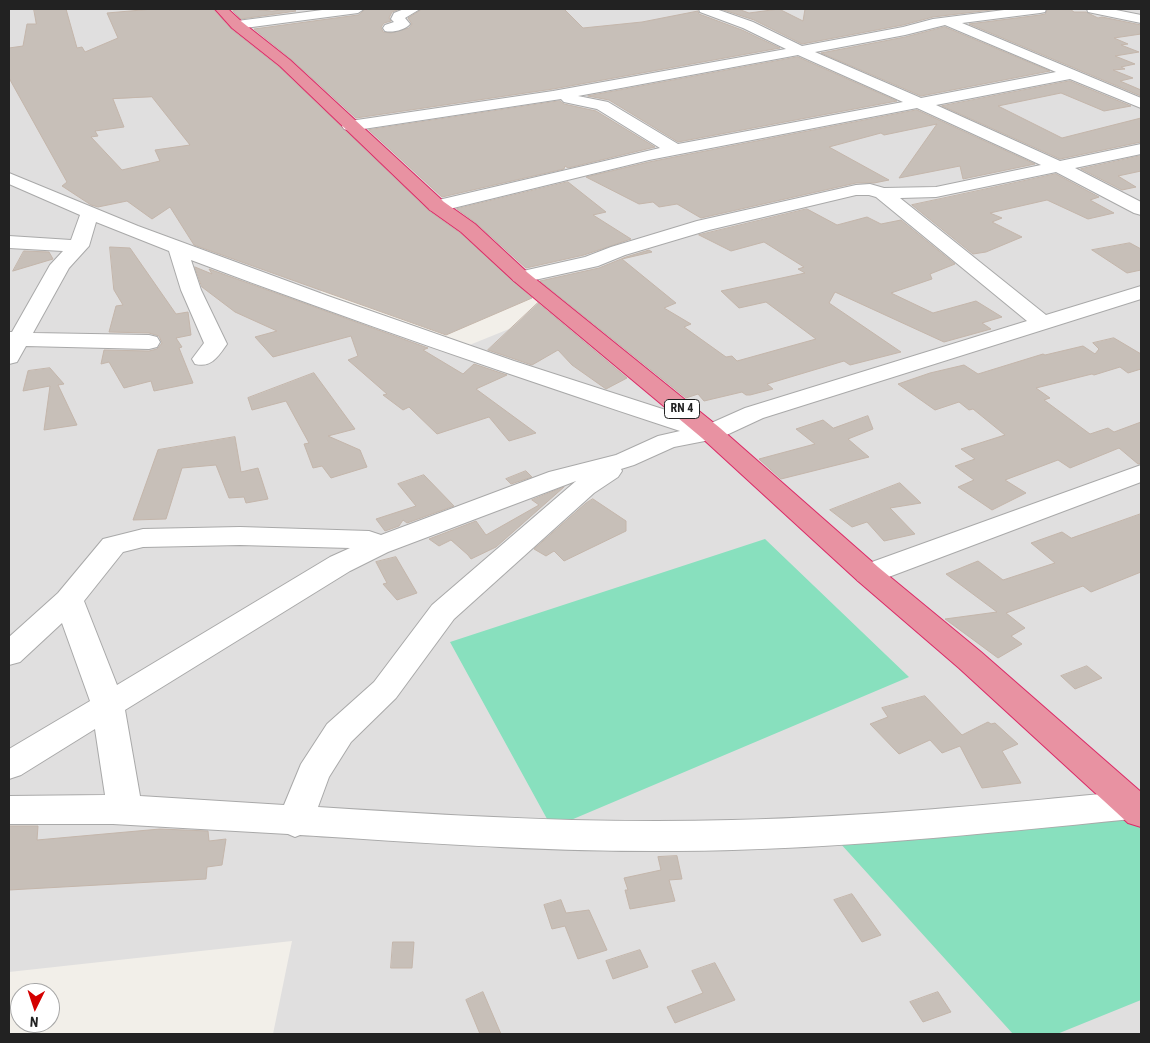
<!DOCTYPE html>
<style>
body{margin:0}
#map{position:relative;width:1150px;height:1043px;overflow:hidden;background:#f2efe9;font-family:"Roboto Condensed",sans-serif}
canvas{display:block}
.frame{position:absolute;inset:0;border:10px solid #222;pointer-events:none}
.north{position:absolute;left:10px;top:983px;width:50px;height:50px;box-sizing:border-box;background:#fff;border:1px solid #a7a7a7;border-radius:50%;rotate:184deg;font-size:14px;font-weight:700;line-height:20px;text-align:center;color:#222}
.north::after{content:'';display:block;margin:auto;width:18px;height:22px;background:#d40000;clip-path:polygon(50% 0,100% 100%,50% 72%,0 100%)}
</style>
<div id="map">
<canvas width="1150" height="1043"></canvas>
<div class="frame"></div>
<div class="north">N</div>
</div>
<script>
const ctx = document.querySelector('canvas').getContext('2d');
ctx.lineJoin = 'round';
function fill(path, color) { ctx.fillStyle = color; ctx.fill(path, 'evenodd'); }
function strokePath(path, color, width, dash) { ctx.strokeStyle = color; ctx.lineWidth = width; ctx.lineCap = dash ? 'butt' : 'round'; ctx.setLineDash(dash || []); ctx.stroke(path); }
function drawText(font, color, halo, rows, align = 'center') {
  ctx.font = font + ' "Roboto Condensed",sans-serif'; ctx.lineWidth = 4.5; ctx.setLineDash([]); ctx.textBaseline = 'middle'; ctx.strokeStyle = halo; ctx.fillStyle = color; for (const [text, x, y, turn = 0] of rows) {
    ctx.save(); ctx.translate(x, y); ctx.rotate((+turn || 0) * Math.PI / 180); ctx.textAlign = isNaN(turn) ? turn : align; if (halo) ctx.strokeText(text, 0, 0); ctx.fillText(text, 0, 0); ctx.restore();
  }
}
const residential = new Path2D(`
 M 9,9 L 1141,9 L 1141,1034 L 273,1034 L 292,941 L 9,972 ZM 468,229 L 561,308 L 467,346 L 323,300 L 315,268 Z`);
const pitch = new Path2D(`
 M 765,539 L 909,677 L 552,828 L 450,642 Z
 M 1127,815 L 1141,828 L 1141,1000 L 1057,1034 L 1013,1034 L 840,843 Z`);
const building = new Path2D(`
 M 34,9 L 66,9 L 77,48 L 82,47 L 85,52 L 118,38 L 107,13 L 153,9 L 213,9 L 231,29 L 279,67 L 429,211 L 460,233 L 532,298 L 446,335 L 194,245 L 170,207 L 152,219 L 127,201 L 98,207 L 91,205 L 62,186 L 67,182 L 9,78 L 9,48 L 23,46 L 27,24 L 36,24 ZM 152,97 L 190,145 L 155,150 L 160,161 L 122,170 L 91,137 L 98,136 L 95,131 L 124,127 L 113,99 Z
 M 248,9 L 272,11 L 293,9 L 296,11 L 241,19 L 233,11 Z
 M 366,9 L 400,9 L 392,12 L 389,18 L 391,21 L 384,23 L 381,27 L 383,32 L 391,33 L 409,28 L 412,24 L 408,18 L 422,9 L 564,9 L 583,28 L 642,22 L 698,11 L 699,14 L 742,30 L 780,48 L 553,89 L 356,118 L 291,59 L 254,29 L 358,15 Z
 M 721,9 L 738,9 L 749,13 L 779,9 L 803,21 L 805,9 L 999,9 L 933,17 L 903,25 L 802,44 L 754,20 Z
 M 1048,9 L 1070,9 L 1074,12 L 1086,12 L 1098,18 L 1102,17 L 1141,25 L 1141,34 L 1114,38 L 1128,44 L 1121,45 L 1139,52 L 1115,56 L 1135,64 L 1121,67 L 1125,69 L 1113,70 L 1133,78 L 1120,81 L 1141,90 L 1141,96 L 969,24 L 1040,15 L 1045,14 Z
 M 945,27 L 1050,71 L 921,96 L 821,53 L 905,37 Z
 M 798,57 L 897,101 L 678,142 L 609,100 L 588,96 Z
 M 1070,81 L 1131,106 L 1104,111 L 1061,93 L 998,106 L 1062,138 L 1141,118 L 1141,142 L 1060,159 L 942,106 Z
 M 560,101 L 564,104 L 596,111 L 655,147 L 568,168 L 565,166 L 564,169 L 442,197 L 369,130 Z
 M 917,110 L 1035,164 L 963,179 L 960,166 L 899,178 L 937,124 L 884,135 L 881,133 L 829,147 L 889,180 L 874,183 L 856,183 L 701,218 L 677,204 L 659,207 L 653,202 L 639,204 L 586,177 L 649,162 Z
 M 1141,156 L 1141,171 L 1118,176 L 1136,187 L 1122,190 L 1081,169 Z
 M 1056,174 L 1099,197 L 1090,200 L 1114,213 L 1088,219 L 1047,200 L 990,213 L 1002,218 L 992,222 L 1022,237 L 986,252 L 973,254 L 912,205 Z
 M 568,182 L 606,212 L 593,215 L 631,239 L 584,255 L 526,268 L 476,223 L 457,209 Z
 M 807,209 L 837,225 L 867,217 L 881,224 L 901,220 L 955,264 L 930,274 L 932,279 L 891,293 L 933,313 L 976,301 L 1002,317 L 982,323 L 991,329 L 944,342 L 835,292 L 829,303 L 901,352 L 850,365 L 844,361 L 767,384 L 773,389 L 750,395 L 746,395 L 742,392 L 704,401 L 698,394 L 686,398 L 540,281 L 599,268 L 626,257 L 649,250 L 652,252 L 622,259 L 676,303 L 664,308 L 691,324 L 684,327 L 726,357 L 732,356 L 737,361 L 816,339 L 766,302 L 739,308 L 721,291 L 805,273 L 798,269 L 804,267 L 764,242 L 731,251 L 699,235 Z
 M 1130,243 L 1141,249 L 1141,270 L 1127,273 L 1092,250 Z
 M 110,247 L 130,248 L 176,314 L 188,312 L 191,335 L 176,338 L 182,347 L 179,348 L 193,383 L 154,391 L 151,381 L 124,388 L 109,362 L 101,364 L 104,350 L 149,351 L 157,349 L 162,343 L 159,336 L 149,333 L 109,332 L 116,306 L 123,305 L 114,290 Z
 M 24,251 L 49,252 L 53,259 L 13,271 Z
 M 195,267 L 212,274 L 209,269 L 428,348 L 423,350 L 463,374 L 474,364 L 507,375 L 476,389 L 536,433 L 509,441 L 489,417 L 437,434 L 409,407 L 403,410 L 383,395 L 387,394 L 348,360 L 358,356 L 351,336 L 273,357 L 255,337 L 277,331 L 235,312 L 202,287 Z
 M 538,303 L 627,378 L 606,389 L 572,365 L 558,350 L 532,365 L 488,350 Z
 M 1114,338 L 1141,354 L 1141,369 L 1128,373 L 1120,367 L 1094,375 L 1092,374 L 1036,388 L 1050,398 L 1044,400 L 1090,434 L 1108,428 L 1114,432 L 1141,422 L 1141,463 L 1138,464 L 1119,448 L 1070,468 L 1058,460 L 1005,480 L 1026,493 L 992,510 L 958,487 L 974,480 L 955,466 L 975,459 L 961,449 L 1005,435 L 973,409 L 969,410 L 959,402 L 935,410 L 898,384 L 930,373 L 964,365 L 978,374 L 1043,354 L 1045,355 L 1083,346 L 1095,354 L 1099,349 L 1093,343 Z
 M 50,368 L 64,384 L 58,385 L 77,425 L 44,430 L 50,386 L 23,391 L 28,371 Z
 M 314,373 L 355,429 L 328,436 L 360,450 L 367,467 L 331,478 L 322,466 L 313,468 L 304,444 L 309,443 L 286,401 L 252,410 L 248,398 Z
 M 868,416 L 873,429 L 848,439 L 869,457 L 781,479 L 759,459 L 815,444 L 796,429 L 823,420 L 833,428 Z
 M 235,437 L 241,472 L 258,468 L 268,499 L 246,503 L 244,497 L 229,498 L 216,465 L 182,468 L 166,519 L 133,520 L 158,450 Z
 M 526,471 L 532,477 L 511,484 L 506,479 Z
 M 424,475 L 454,506 L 407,523 L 403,520 L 399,526 L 385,531 L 376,519 L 416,506 L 398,484 Z
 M 900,483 L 921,503 L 890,508 L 915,534 L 884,541 L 867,522 L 852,527 L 830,510 Z
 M 564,487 L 496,547 L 471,559 L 468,555 L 451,540 L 439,546 L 429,539 L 476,521 L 486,535 L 539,505 L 532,500 Z
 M 593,499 L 626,521 L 626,531 L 564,561 L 554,551 L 546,556 L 534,549 L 586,503 Z
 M 1141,514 L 1141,572 L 1091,592 L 1083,586 L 1006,613 L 1025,628 L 1011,636 L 1022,644 L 998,658 L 945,619 L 997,612 L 946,574 L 978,561 L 1003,580 L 1055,563 L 1031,543 L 1062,532 L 1071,538 Z
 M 396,557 L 417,593 L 397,600 L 383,584 L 387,583 L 376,562 Z
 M 1087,666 L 1102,678 L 1075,689 L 1061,676 Z
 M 925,696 L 962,735 L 988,722 L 991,724 L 995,723 L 1018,744 L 1002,751 L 1021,783 L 982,788 L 960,746 L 942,753 L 930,740 L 899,754 L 870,724 L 888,717 L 882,708 Z
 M 9,826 L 38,826 L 37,840 L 160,829 L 208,831 L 209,841 L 226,839 L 222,865 L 207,867 L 206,879 L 9,890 Z
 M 677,856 L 682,879 L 669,880 L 675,901 L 630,909 L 625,890 L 628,890 L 624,878 L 661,870 L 658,857 Z
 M 852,894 L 881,935 L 862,942 L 834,900 Z
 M 561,900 L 566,913 L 589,910 L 607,950 L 578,959 L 565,926 L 552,929 L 544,905 Z
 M 393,942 L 414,942 L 412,968 L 391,968 Z
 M 640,950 L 648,967 L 613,979 L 606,961 Z
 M 715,963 L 735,1000 L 675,1023 L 667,1007 L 703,993 L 692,971 Z
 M 483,992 L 501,1034 L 480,1034 L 466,1000 Z
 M 938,992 L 951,1012 L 923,1022 L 910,1002 Z`);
const minor = new Path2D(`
 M 330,9 L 364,9 L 358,13 L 237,29 L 230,25 L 237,21 Z
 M 404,9 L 420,9 L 405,18 L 410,24 C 405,30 392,33 385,31 L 383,28 L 385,25 L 394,22 L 391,19 L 394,13 Z
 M 699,9 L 716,9 L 753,22 L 802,46 L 903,27 L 933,19 L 1012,9 L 1046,9 L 1045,12 L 1040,13 L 962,23 L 1141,98 L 1141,108 L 1070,79 L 936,105 L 1060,161 L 1141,144 L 1141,154 L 1075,168 L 1141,202 L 1141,215 L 1134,213 L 1056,172 L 936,197 L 900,198 L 1046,315 L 1141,286 L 1141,299 L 763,418 L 720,438 L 674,447 L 634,465 L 621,469 L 622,471 L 618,477 L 594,493 L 454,619 L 396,698 L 351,742 L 329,777 L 318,807 C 456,816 594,824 732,820 C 866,817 999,804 1132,791 L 1141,794 L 1141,816 L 1132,819 C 981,834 829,850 676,851 C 551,852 425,843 300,835 L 295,837 L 288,834 L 113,824 L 9,824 L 9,796 L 105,795 L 95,729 L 21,775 L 9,779 L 9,749 L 90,701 L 62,623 L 20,662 L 9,665 L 9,637 L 58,593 L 103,539 L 143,529 L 240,527 L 369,531 L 381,535 L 549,472 L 616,455 L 658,436 L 680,431 C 516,377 353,321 191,260 L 201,290 L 227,344 C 218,357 211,368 195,364 L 192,359 L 204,343 L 181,290 L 169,251 L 96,222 L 89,246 L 69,268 L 33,333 L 149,335 L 157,337 L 160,342 L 157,347 L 149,349 L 26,346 L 17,362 L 9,364 L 9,332 L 12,332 L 50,265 L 63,251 L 9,248 L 9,236 L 71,240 L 80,215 L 9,184 L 9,173 L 138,226 L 328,296 L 514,361 L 709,424 L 745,408 L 1027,321 L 876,197 L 869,195 L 856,195 L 709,230 L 625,255 L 598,266 L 521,283 L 514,281 L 511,277 L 514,273 L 585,257 L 611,247 L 697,221 L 856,185 L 870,184 L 884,188 L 936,187 L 1041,165 L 917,108 L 649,160 L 437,212 L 430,210 L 428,206 L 430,202 L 660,148 L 597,109 L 564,102 L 561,99 L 350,131 L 344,129 L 342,126 L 344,123 L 350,121 L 553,91 L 786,49 L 743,28 L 700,12 ZM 945,25 L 1056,72 L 921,98 L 815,52 L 905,35 ZM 798,55 L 903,102 L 678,144 L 608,102 L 578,96 ZM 576,481 L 432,605 L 374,682 L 327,724 L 301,764 L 284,805 L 140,796 L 125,710 L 350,571 L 388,552 ZM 240,545 L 350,548 L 330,557 L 117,685 L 84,601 L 123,552 L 143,547 Z
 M 1087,9 L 1111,9 L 1141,15 L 1141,23 L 1088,12 Z
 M 1141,465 L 1141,482 L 878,581 L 868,583 L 858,581 L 854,574 L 858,567 Z`);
const highway = new Path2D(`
 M 215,9 L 228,9 L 242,22 L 290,60 L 444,202 L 475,224 L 528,273 L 720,428 L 878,567 L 981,652 L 1141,792 L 1141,827 L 1128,823 L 959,668 L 858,581 L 702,438 L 514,281 L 461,232 L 430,210 L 280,66 L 232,28 Z`);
const shields = [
 [682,409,35]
];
const shieldNames = [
 ["RN 4",682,409]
];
fill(residential, '#e0dfdf');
fill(pitch, '#88e0be');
fill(building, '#c7bfb8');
strokePath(building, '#c4b6ab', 1);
strokePath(minor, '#a9a9a9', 2);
strokePath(highway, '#dc2a67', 2);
fill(minor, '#fff');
fill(highway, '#e892a2');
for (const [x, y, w] of shields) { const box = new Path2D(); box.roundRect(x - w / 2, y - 9.5, w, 19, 4); ctx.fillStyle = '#fff'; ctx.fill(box); strokePath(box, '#222', 1); }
drawText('bold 12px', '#222', null, shieldNames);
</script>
